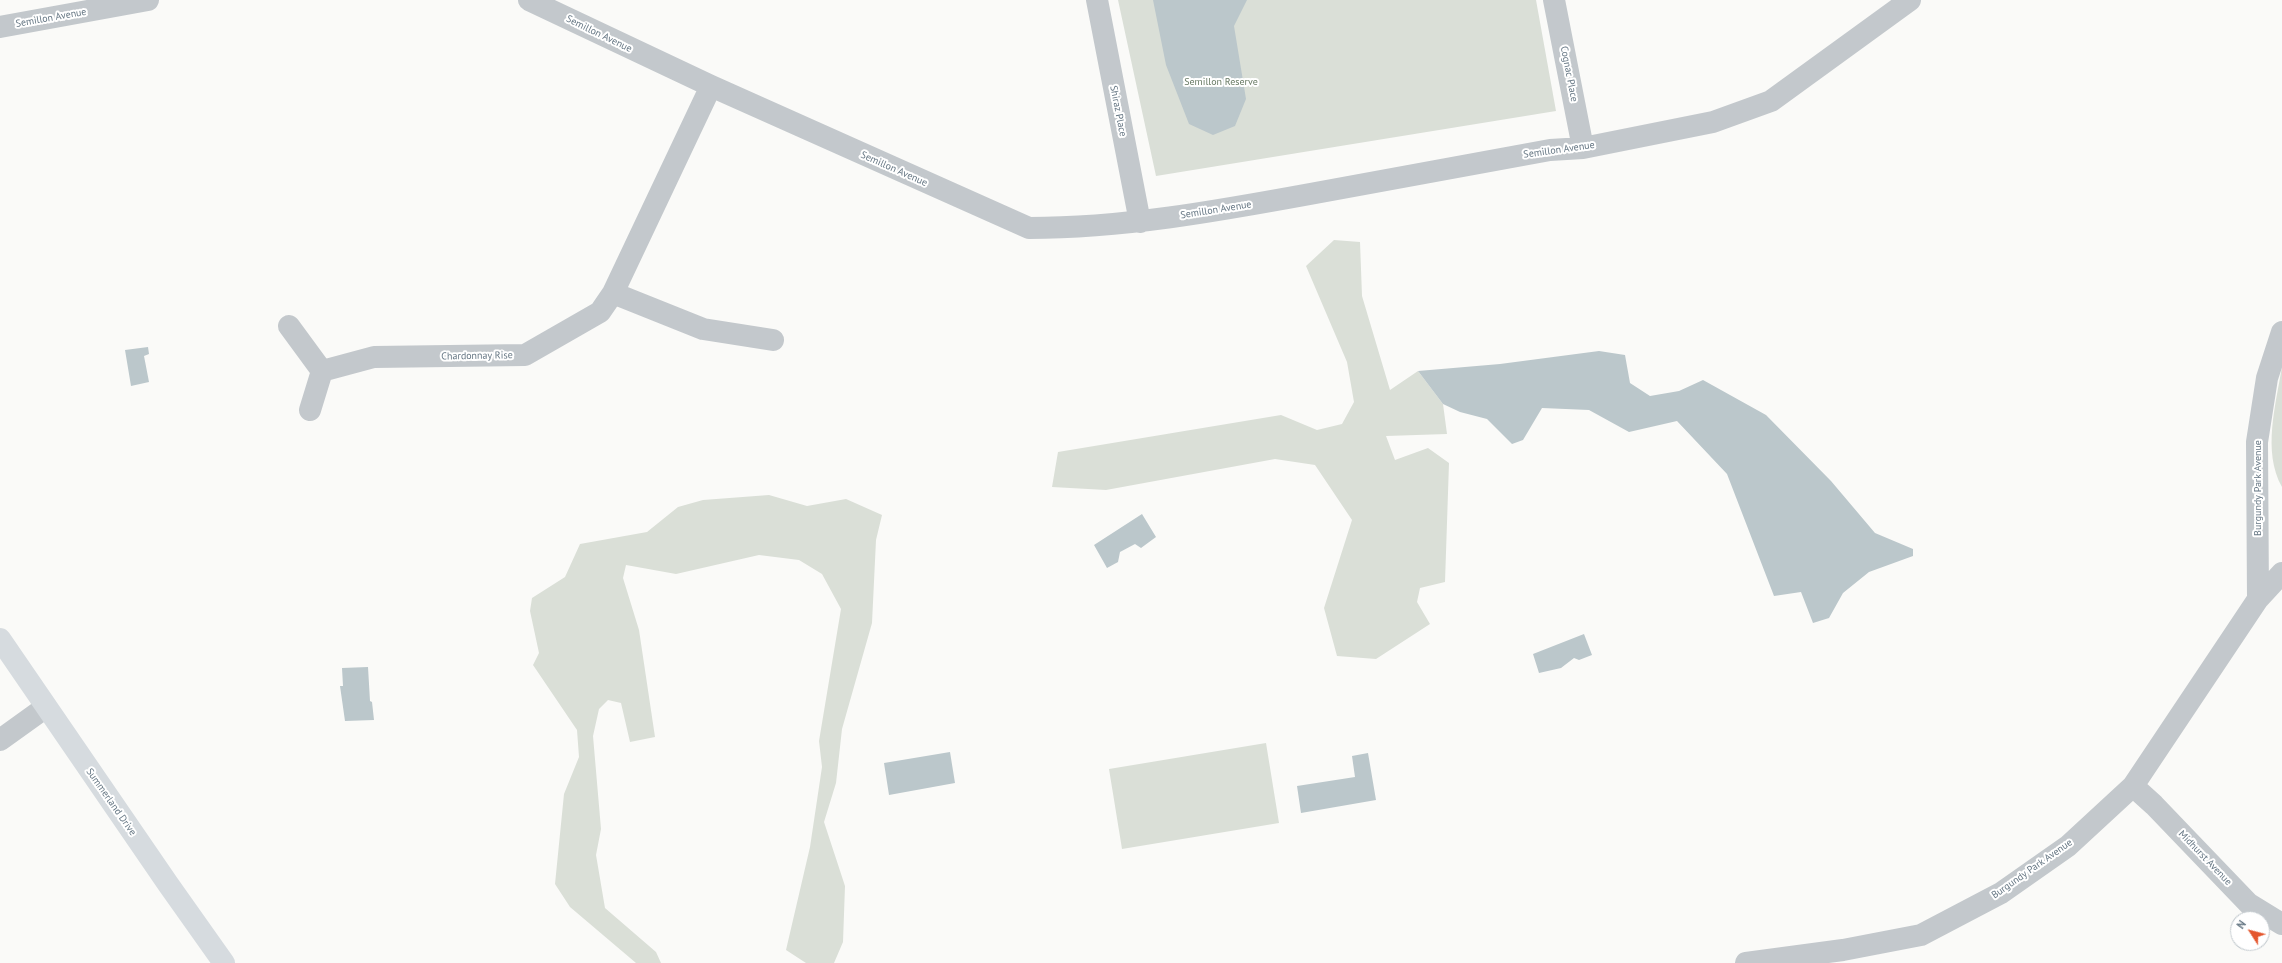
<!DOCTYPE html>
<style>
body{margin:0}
#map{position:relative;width:2282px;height:963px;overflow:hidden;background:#fafaf8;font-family:"PT Sans",sans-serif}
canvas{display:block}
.north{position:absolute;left:2230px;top:911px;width:40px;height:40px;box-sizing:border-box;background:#fff;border:1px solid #c1c8cd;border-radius:50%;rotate:306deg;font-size:11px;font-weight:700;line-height:16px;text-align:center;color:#657683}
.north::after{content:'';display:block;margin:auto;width:14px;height:18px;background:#e4572e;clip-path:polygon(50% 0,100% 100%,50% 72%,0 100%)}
</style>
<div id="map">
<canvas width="2282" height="963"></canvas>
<div class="north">N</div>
</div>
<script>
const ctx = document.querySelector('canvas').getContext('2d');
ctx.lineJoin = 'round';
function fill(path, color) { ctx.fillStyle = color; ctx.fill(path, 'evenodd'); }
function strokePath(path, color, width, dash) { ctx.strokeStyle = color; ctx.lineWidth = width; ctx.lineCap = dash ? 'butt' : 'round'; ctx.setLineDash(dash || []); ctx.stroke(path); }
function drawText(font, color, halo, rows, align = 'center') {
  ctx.font = font + ' "PT Sans",sans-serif'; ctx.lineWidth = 4; ctx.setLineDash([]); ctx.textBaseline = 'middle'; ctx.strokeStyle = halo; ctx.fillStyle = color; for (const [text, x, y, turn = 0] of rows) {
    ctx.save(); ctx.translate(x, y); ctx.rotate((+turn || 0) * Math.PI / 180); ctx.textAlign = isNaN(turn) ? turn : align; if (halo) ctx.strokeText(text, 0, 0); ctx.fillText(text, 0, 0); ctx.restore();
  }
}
const green = new Path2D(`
 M 1118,0 L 1536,0 L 1556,111 L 1156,176 Z
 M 1334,240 L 1360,242 L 1362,296 L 1390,390 L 1418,371 L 1443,404 L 1447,434 L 1386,436 L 1395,460 L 1428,448 L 1449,463 L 1445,582 L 1420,588 L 1417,602 L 1430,624 L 1376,659 L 1337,656 L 1324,608 L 1352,520 L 1315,465 L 1275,459 L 1106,490 L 1052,487 L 1058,452 L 1281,415 L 1317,430 L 1342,424 L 1354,402 L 1347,362 L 1306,266 Z
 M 2282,366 L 2282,487 C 2262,451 2276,405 2282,366 Z
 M 769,495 L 807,506 L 846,499 L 882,515 L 876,540 L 872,623 L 842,729 L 836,783 L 824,822 L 845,886 L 843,942 L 834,963 L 806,963 L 786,950 L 810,847 L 822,767 L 819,741 L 841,609 L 822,574 L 799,560 L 759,555 L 676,574 L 626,565 L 623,578 L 639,630 L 655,737 L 630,742 L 621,703 L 608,700 L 599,709 L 593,736 L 601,829 L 596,855 L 605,908 L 656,952 L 661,963 L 636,963 L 570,907 L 555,884 L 564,794 L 579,757 L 577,730 L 533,665 L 539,653 L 530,611 L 532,598 L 565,577 L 580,544 L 647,532 L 678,507 L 703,500 Z
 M 1266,743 L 1279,823 L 1122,849 L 1109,769 Z`);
const water = new Path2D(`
 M 1153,0 L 1247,0 L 1234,26 L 1246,99 L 1235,126 L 1213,135 L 1189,124 L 1166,65 Z
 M 148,347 L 149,354 L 144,356 L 149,382 L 131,386 L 125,350 Z
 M 1599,351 L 1625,355 L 1630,383 L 1650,396 L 1679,391 L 1703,380 L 1766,415 L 1831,481 L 1875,533 L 1913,549 L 1913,556 L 1869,572 L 1843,593 L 1829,618 L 1813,623 L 1801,592 L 1774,596 L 1727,474 L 1677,421 L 1629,432 L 1589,410 L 1542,408 L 1523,440 L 1512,444 L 1487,419 L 1460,412 L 1443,404 L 1418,371 L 1500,364 Z
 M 1142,514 L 1156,537 L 1141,548 L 1135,544 L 1120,552 L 1118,562 L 1107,568 L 1094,545 Z
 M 1584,634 L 1592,655 L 1579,660 L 1574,658 L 1561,668 L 1539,673 L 1533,654 Z
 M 368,667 L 370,701 L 372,702 L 374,720 L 345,721 L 340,686 L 343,686 L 342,668 Z
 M 950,752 L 955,783 L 889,795 L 884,763 Z
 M 1368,753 L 1376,800 L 1301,813 L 1297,786 L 1355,777 L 1352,756 Z`);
const minor = new Path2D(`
 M 529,0 L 711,86 L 1029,228 C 1123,228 1217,211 1310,194 C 1390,179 1470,164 1550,150 L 1583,148 L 1713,122 L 1771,101 L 1910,0
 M 1097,0 L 1140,222
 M 1554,0 L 1583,148
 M 0,27 L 148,0
 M 613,293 L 703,329 L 773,340
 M 289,326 L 322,371
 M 310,410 L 322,371 L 374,357 L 525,355 L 600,312 L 613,293 L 711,86
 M 2258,599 L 2257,442 L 2267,378 L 2282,332
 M 0,740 L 46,707
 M 2133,786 L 2154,805 L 2249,904 L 2282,924
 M 1746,963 L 1843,950 L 1921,935 L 2001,893 L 2068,846 L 2133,786 L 2258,599 L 2282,573`);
const major = new Path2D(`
 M 0,639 L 168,884 L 224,963`);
const streetNames = [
 ["Semillon Avenue",51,18,-10],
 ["Semillon Avenue",599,34,26],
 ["Cognac Place",1569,74,79],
 ["Shiraz Place",1118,111,79],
 ["Semillon Avenue",1559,150,-8],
 ["Semillon Avenue",894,169,24],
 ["Semillon Avenue",1216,210,-9],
 ["Chardonnay Rise",477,356,-1],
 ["Burgundy Park Avenue",2258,488,-90],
 ["Summerland Drive",111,802,55],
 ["Midhurst Avenue",2205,858,46],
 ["Burgundy Park Avenue",2032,869,-35]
];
const parkNames = [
 ["Semillon Reserve",1221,82]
];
fill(green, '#dadfd7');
fill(water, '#bbc7cb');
strokePath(minor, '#c3c8cc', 22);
strokePath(major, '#d6dbdf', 22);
drawText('10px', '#657683', '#fff', streetNames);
drawText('10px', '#687a64', '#fff', parkNames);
</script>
